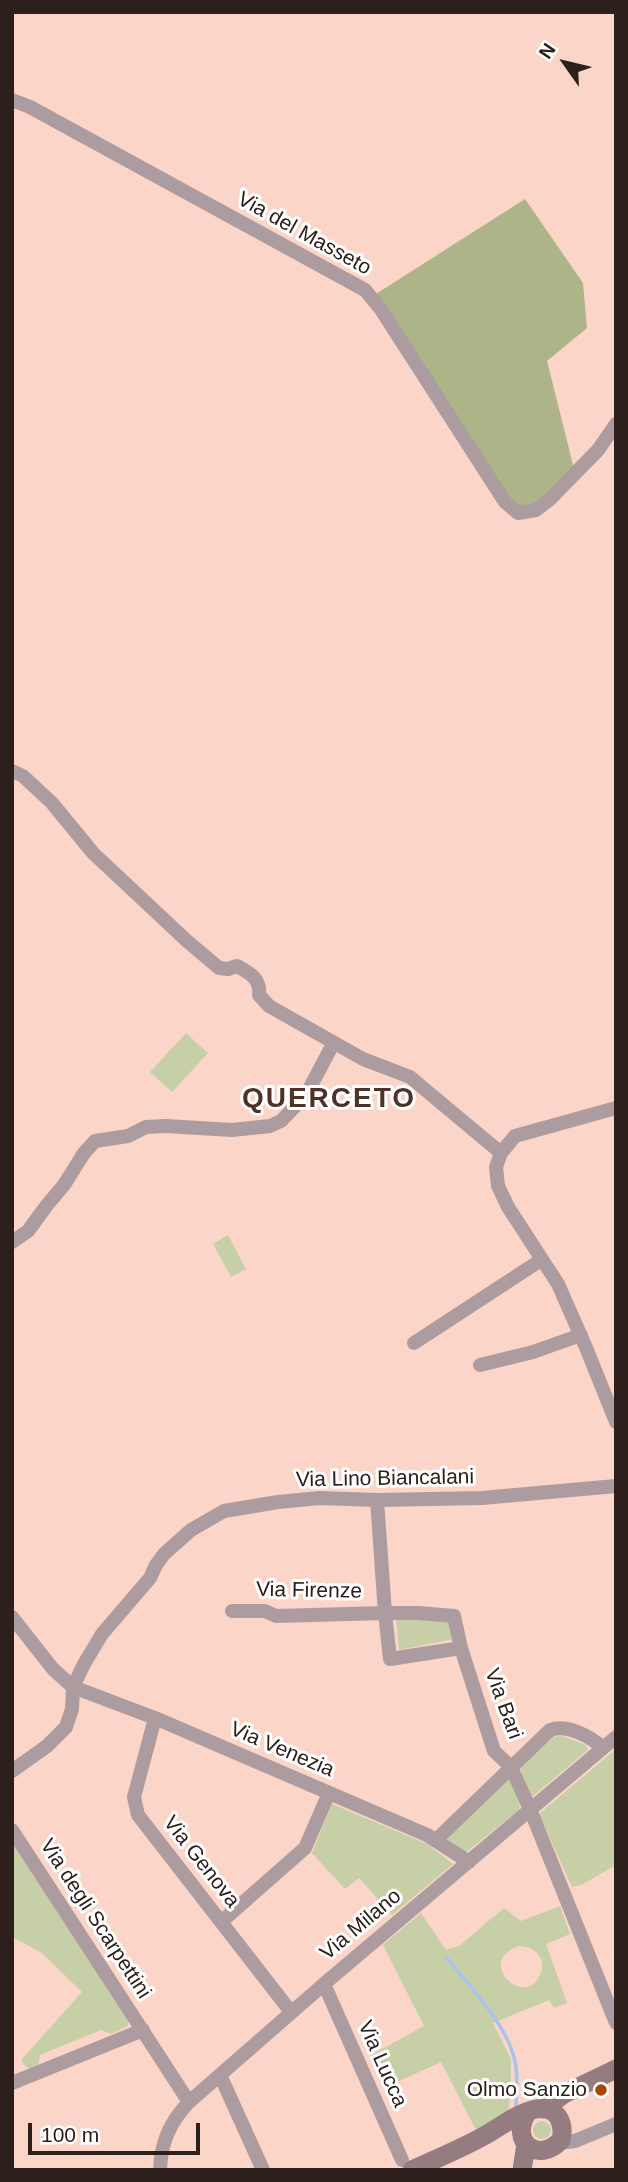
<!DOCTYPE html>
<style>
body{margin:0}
#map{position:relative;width:628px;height:2182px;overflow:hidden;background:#fad5c8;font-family:Helvetica,sans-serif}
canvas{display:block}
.frame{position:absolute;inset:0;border:14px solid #2d201c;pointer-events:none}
.north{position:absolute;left:530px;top:28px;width:70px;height:70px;-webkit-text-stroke:5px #fff;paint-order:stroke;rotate:304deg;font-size:19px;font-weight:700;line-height:28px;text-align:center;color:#2d201c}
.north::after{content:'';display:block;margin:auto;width:24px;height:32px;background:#2d201c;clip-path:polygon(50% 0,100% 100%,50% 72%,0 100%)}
.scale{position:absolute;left:28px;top:2123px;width:172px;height:32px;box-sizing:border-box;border:4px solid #2d201c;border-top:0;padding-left:9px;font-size:21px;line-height:24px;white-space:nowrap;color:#2d201c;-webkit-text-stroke:5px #fff;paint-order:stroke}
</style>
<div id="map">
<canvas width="628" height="2182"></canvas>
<div class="frame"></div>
<div class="north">N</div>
<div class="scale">100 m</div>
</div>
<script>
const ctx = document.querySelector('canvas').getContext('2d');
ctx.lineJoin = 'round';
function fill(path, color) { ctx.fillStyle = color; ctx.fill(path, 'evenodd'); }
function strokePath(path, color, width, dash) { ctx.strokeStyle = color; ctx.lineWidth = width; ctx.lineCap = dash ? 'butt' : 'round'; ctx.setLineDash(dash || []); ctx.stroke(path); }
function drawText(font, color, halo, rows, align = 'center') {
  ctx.font = font + ' Helvetica,sans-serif'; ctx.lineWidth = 6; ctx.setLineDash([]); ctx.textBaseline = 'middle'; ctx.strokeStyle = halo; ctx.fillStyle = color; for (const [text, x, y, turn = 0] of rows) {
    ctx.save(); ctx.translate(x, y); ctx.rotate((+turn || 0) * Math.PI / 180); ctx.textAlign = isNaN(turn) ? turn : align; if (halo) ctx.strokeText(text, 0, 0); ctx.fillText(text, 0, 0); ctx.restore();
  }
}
const green = new Path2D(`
 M 186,1033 L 208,1053 L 172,1092 L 150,1072 Z
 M 228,1235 L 246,1269 L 231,1277 L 213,1244 Z
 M 396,1615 L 451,1618 L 453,1639 L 399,1650 Z
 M 562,1736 L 586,1745 L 588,1750 L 533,1796 L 530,1795 L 520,1767 L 553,1737 Z
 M 616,1749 L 616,1865 L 581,1885 L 572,1887 L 539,1814 Z
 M 507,1780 L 511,1781 L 520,1805 L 519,1810 L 465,1853 L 448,1840 L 448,1836 Z
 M 332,1804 L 427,1844 L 453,1864 L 392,1915 L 359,1878 L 345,1889 L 312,1853 Z
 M 12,1843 L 128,2021 L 128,2026 L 111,2034 L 101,2030 L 40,2055 L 38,2067 L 30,2069 L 23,2064 L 22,2059 L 82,1992 L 42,1953 L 12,1937 Z
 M 560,1906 L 570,1934 L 546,1944 L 567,2003 L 554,2008 L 549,2000 L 493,2023 L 511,2059 L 511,2093 L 507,2117 L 476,2130 L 441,2062 L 393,2084 L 383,2064 L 371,2055 L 424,2026 L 383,1945 L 421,1913 L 446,1950 L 459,1946 L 504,1908 L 521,1921 ZM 519,1946 C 535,1946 548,1959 540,1975 C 523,2010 475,1960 519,1946 Z
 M533 2130a9 9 0 1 1 18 0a9 9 0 1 1-18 0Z`);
const forest = new Path2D(`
 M 525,199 L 583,283 L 587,328 L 547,361 L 574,469 L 536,504 L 522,508 L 507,498 L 376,294 Z`);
const stream = new Path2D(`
 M 446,1957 C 468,1984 505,2023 514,2057 C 519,2073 516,2091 516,2107`);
const street = new Path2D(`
 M 12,100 L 30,107 L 365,290 L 380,308 L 505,502 L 518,513 L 536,510 L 549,500 L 598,450 L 616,424
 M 12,771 L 23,776 L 52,803 L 93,853 L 187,941 L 219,968 L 228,969 L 237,966 C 250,973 261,979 259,995 L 269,1006 L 363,1059 L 410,1077 L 501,1153
 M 616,1108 L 515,1136 L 501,1153 L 496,1167 L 498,1186 L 508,1207 L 558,1284 L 587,1350 L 616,1422
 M 12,1242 L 28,1231 L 47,1205 L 64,1185 L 84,1153 L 95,1141 L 128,1136 L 146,1127 L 166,1126 L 232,1130 L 270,1126 L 281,1121 L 306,1095 L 333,1044
 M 414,1343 L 541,1260
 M 480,1365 L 533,1352 L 581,1335
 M 232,1611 L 265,1611 L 276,1616 L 385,1613 L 377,1500
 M 12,1617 L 53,1669 L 73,1687 L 155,1718 L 427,1835 L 469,1862
 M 461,1648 L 390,1659 L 385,1613 L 419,1613 L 454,1616 L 461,1648 L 494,1751 L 511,1767 L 530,1809 L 616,2023
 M 155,1718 L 134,1797 L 138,1815 L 291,2012
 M 12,1771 L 47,1746 L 66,1727 L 72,1709 L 73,1687 L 84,1664 L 102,1634 L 150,1578 L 156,1565 L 164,1554 L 191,1530 L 224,1511 L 278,1502 L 320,1498 L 377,1500 L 482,1498 L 616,1486
 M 12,1830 L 189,2102 C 170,2122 161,2142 160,2170
 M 436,1840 L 550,1730 C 567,1724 590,1736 603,1748
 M 221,1922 L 305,1848 L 329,1793
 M 324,1984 L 402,2160
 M 220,2075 L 263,2170
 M 12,2083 L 143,2030
 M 189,2102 L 324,1984 L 616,1737
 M 558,2143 L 575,2141 L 616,2124`);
const secondary = new Path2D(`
 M 544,2109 L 564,2094 L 616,2069
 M 412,2170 C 436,2159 460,2149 482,2137 C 499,2128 517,2113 536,2109 C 557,2105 565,2123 561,2140 C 538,2165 509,2141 527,2113
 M 522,2170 L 526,2144`);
const markers = [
 [601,2090,7,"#a94609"]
];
const streetNames = [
 ["Via del Masseto",304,234,29],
 ["Via Lino Biancalani",385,1479,-1],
 ["Via Firenze",309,1591,1],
 ["Via Bari",503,1704,70],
 ["Via Venezia",282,1750,23],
 ["Via Genova",201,1862,52],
 ["Via degli Scarpettini",95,1919,57],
 ["Via Milano",361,1925,-40],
 ["Via Lucca",382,2064,66]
];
const poiNames = [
 ["Olmo Sanzio",587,2090]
];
const districtNames = [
 ["QUERCETO",329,1099]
];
fill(green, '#c7cfa7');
fill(forest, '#adb588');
strokePath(stream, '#abc3ec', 3.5);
strokePath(street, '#ad9c9f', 14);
strokePath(secondary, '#947c81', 19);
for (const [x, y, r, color] of markers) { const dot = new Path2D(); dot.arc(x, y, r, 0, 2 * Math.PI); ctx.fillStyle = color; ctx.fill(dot); strokePath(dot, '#fff', 2.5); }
drawText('21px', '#2d201c', '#fff', streetNames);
drawText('21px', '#2d201c', '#fff', poiNames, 'right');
ctx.letterSpacing = '2px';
drawText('bold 28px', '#4e3228', '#fff', districtNames);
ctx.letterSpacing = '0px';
</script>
